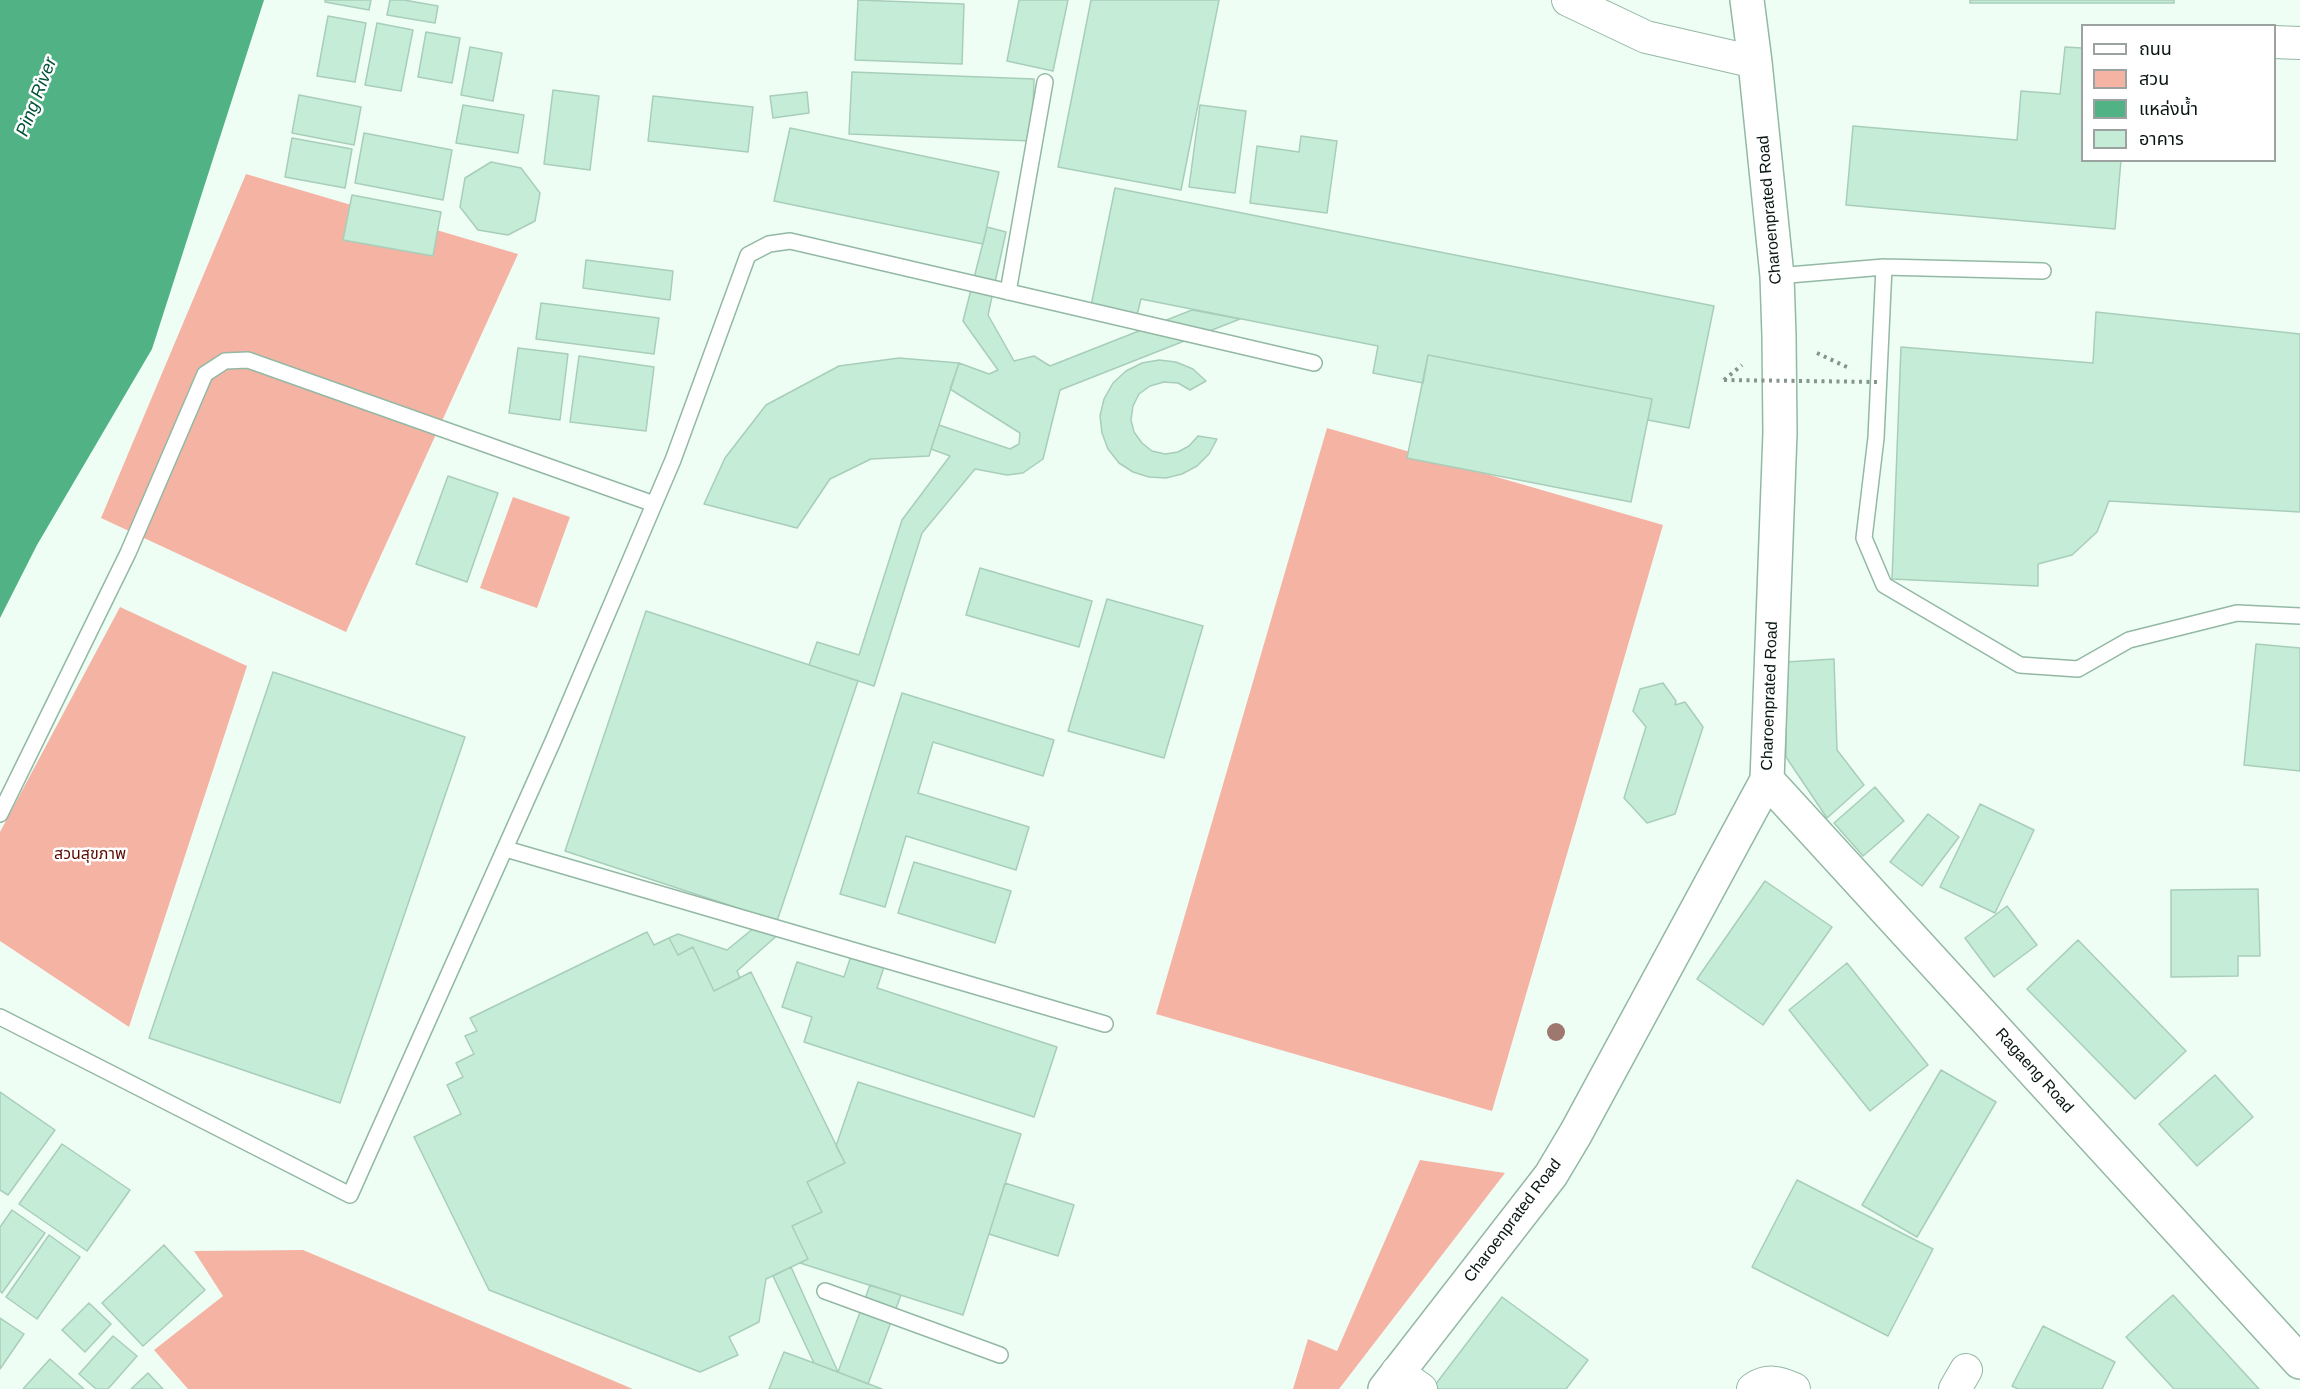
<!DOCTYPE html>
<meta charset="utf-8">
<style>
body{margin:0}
#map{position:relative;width:2300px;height:1389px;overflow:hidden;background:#eefef5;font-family:Arial,"Noto Sans Thai",sans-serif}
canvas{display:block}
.legend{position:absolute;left:2081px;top:24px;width:195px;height:138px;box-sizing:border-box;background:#fff;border:2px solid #9ca29f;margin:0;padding:8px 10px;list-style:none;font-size:18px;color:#08160f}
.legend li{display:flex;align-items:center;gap:12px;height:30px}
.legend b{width:30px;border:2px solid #9ca29f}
</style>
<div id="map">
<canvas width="2300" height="1389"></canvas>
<ul class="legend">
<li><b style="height:8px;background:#fff"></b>ถนน</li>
<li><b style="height:16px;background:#f5b3a4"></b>สวน</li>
<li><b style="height:16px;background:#50b285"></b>แหล่งน้ำ</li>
<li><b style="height:16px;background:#c5ecd6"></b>อาคาร</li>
</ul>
</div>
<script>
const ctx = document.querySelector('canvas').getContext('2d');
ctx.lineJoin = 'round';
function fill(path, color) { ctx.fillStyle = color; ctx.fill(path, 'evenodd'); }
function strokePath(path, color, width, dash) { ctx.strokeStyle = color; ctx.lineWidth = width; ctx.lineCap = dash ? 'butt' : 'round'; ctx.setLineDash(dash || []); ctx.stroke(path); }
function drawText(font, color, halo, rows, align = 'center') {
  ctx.font = font + ' Arial,"Noto Sans Thai",sans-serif'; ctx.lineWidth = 5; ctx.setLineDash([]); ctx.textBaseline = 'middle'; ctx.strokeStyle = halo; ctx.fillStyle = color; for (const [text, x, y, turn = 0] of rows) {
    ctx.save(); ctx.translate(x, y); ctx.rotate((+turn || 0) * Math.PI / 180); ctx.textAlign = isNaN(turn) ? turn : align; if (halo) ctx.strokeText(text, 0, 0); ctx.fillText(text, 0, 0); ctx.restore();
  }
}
const green = new Path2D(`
 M 246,174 L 518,254 L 346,632 L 101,518 Z
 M 1327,428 L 1663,525 L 1492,1111 L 1156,1014 Z
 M 513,497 L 570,517 L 537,608 L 480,588 Z
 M 120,607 L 247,666 L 129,1027 L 0,941 L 0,832 Z
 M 1420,1160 L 1505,1173 L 1339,1389 L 1293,1389 L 1308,1339 L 1337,1351 Z
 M 303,1250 L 633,1389 L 188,1389 L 154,1350 L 223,1296 L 194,1251 Z`);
const water = new Path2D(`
 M 0,0 L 264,0 L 152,349 L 37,545 L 0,618 Z`);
const building = new Path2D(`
 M 325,0 L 371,0 L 369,10 L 325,2 Z
 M 390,0 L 404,0 L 438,6 L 435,23 L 387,15 Z
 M 858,0 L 964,4 L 962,64 L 855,60 Z
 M 1019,0 L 1068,0 L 1053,71 L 1007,61 Z
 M 1091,0 L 1219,0 L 1181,190 L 1058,167 Z
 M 1970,0 L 2174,0 L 2174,3 L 1970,3 Z
 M 328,16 L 366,23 L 355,82 L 317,76 Z
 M 377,23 L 413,30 L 401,91 L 365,85 Z
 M 426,32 L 460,38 L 452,83 L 418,77 Z
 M 470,47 L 502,53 L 493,101 L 461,95 Z
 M 2065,47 L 2082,48 L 2082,160 L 2121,160 L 2115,229 L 1846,205 L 1853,126 L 2017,140 L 2021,91 L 2060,94 Z
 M 852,72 L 1034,79 L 1032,141 L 849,134 Z
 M 553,90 L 599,96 L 590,170 L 544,164 Z
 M 807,92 L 809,113 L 773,118 L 770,96 Z
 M 299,95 L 361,107 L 354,145 L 292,133 Z
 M 653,96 L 753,107 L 748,152 L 648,141 Z
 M 463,105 L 524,115 L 518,153 L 456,143 Z
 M 1200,105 L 1246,111 L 1235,193 L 1189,187 Z
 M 790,128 L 999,172 L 983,244 L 774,201 Z
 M 364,133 L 452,150 L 443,200 L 355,183 Z
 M 1301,136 L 1337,141 L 1327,213 L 1250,203 L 1257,146 L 1299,152 Z
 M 292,138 L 352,149 L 345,188 L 285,177 Z
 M 491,162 L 521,168 L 540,193 L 535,221 L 508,235 L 478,230 L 460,207 L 465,178 Z
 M 1115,188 L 1714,306 L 1689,428 L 1648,420 L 1652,399 L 1428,355 L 1423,383 L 1373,373 L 1378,346 L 1141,299 L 1137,315 L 1091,306 Z
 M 352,195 L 441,212 L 433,256 L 343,240 Z
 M 987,227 L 1006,232 L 988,315 L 1014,361 L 1034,356 L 1050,366 L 1192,310 L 1240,319 L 1060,390 L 1043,459 L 1023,473 L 1007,475 L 975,469 L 922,533 L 874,686 L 809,665 L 817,642 L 859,655 L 902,520 L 950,456 L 931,449 L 939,425 L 1010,449 L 1019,444 L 1020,433 L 950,389 L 959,363 L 989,374 L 998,370 L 963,321 Z
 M 586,260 L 673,271 L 670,300 L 583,288 Z
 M 541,303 L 659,318 L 654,354 L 536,339 Z
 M 2096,312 L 2300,334 L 2300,512 L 2109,501 L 2097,532 L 2072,555 L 2038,564 L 2038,586 L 1892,579 L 1901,347 L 2093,363 Z
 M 518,348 L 568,354 L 560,420 L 509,413 Z
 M 1428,355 L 1652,399 L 1631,502 L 1407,458 Z
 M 579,356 L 654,367 L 646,431 L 570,422 Z
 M 899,358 L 959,363 L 929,456 L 871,459 L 830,479 L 797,528 L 704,504 L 725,458 L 766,405 L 839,366 Z
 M 1159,360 L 1176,362 L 1193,369 L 1206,381 L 1190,390 L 1178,383 L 1164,382 L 1150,386 L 1139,394 L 1133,406 L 1131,420 L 1134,432 L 1142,443 L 1152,451 L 1165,454 L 1178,452 L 1189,446 L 1198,436 L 1217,439 L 1209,454 L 1197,466 L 1182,474 L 1166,478 L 1149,477 L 1133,472 L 1119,463 L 1108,449 L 1102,433 L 1100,416 L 1104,399 L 1113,383 L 1126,371 L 1142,363 Z
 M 448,476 L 498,493 L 467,582 L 416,564 Z
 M 980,568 L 1092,601 L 1079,647 L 966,615 Z
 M 1107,599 L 1203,626 L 1164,758 L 1068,731 Z
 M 646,611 L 858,681 L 777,921 L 565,851 Z
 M 2256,644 L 2300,648 L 2300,771 L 2244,765 Z
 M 1834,659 L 1837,750 L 1864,785 L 1827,818 L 1786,757 L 1786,662 Z
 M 273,672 L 465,737 L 340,1103 L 149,1038 Z
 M 1663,683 L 1676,701 L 1675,705 L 1685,702 L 1703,727 L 1675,814 L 1647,823 L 1624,798 L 1646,727 L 1633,711 L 1640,689 Z
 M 902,693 L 1054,740 L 1043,776 L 933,742 L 918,793 L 1029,827 L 1016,870 L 906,836 L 885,907 L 840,894 Z
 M 1875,787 L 1904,821 L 1863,856 L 1834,823 Z
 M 1980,804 L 2034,830 L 1995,913 L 1940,887 Z
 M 1928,814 L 1959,837 L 1922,886 L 1890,862 Z
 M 914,862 L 1011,891 L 995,943 L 898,913 Z
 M 1765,881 L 1832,927 L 1763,1025 L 1697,979 Z
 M 2258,889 L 2260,956 L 2238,956 L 2238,976 L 2171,977 L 2171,890 Z
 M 2007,906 L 2037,945 L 1994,977 L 1965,938 Z
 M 766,918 L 789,925 L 737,971 L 740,978 L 714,991 L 693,947 L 678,955 L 669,938 L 678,934 L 727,950 Z
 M 647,932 L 654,945 L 669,938 L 678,955 L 693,947 L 714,991 L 751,972 L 845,1163 L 807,1182 L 822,1212 L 792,1226 L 808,1259 L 766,1279 L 759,1322 L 729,1337 L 738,1355 L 700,1372 L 489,1290 L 414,1137 L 461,1114 L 447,1085 L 463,1077 L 456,1063 L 474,1054 L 465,1036 L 477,1031 L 470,1018 Z
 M 2078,940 L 2186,1051 L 2135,1099 L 2027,989 Z
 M 851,956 L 884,967 L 877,988 L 1057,1047 L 1034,1117 L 804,1042 L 812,1017 L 782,1007 L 797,962 L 844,977 Z
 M 1847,963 L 1928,1065 L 1870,1111 L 1789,1010 Z
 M 1941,1070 L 1996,1102 L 1917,1237 L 1862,1205 Z
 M 2215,1075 L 2253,1117 L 2197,1166 L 2159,1124 Z
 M 858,1082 L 1021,1134 L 963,1315 L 800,1263 L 808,1259 L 792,1226 L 822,1212 L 807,1182 L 845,1163 L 836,1146 Z
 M 0,1092 L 55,1130 L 8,1195 L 0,1190 Z
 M 62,1144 L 130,1190 L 87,1251 L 19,1204 Z
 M 1797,1180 L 1933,1249 L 1888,1336 L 1752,1267 Z
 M 1005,1183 L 1074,1205 L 1058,1256 L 989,1234 Z
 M 12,1210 L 45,1233 L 2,1293 L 0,1291 L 0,1227 Z
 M 49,1235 L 80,1257 L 37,1319 L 6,1297 Z
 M 164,1245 L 205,1290 L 143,1346 L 102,1303 Z
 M 791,1267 L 838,1372 L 814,1363 L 773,1276 Z
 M 870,1285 L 901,1295 L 868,1384 L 838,1372 Z
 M 2173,1295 L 2259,1389 L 2174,1389 L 2126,1337 Z
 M 1502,1297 L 1588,1360 L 1566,1389 L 1432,1389 Z
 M 89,1303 L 111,1324 L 85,1352 L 62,1330 Z
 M 0,1318 L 24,1334 L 0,1369 Z
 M 2043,1326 L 2115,1362 L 2102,1389 L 2018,1389 L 2012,1386 Z
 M 113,1336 L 137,1356 L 108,1389 L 96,1389 L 79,1374 Z
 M 784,1352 L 814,1363 L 882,1389 L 769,1389 Z
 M 50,1359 L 84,1389 L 23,1389 Z
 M 148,1373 L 163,1389 L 131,1389 Z`);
const path = new Path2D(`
 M 1817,353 L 1851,369
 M 1724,380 L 1742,365`);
const service = new Path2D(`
 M 1884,267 L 1876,438 L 1864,538 L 1884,585 L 2020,665 L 2078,669 L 2129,640 L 2237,613 L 2300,616
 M 1777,276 L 1884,267 L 2043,271
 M 1008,292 L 1045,82
 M 0,814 L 128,553 L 205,374 L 225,361 L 248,360 L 654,504
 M 506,849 L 1105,1024
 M 0,1017 L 350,1195 L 553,741 L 673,460 L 748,255 L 769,244 L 790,241 L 1314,363
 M 825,1291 L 1000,1355`);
const minor = new Path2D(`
 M 1568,0 L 1646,37 L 1755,62
 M 2274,42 L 2300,43
 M 1397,1372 L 1421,1389
 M 1753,1389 C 1767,1379 1779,1382 1794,1389
 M 1955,1389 L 1966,1370`);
const tertiary = new Path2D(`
 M 1767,780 L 2300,1362
 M 1385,1389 L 1551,1175 L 1576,1133 L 1767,780 L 1780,433 L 1779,336 L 1777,276 L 1755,62 L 1747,0`);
const pathBridge = new Path2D(`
 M 1724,380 L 1879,382`);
const trees = [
 [1556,1032]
];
const streetNames = [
 ["Charoenprated Road",1770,210,-95],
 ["Charoenprated Road",1770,696,-88],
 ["Ragaeng Road",2034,1071,48],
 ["Charoenprated Road",1513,1221,-53]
];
const parkNames = [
 ["สวนสุขภาพ",90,855]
];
const waterNames = [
 ["Ping River",37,97,-69]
];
fill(green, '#f5b3a4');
fill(water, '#50b285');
fill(building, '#c5ecd6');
strokePath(building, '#a8ceb9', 1.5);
strokePath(service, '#93b8a4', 18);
strokePath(minor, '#93b8a4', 34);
strokePath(tertiary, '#93b8a4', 36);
strokePath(path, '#85948c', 4, [3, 4.5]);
strokePath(service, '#fff', 15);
strokePath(minor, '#fff', 32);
strokePath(tertiary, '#fff', 33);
strokePath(pathBridge, '#85948c', 4, [3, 4.5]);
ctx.fillStyle = '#9e786e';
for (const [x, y] of trees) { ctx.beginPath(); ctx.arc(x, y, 9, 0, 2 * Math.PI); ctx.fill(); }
drawText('16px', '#08160f', '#fff', streetNames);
drawText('16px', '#5c0a00', '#fff', parkNames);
drawText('italic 18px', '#005336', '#fff', waterNames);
</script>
